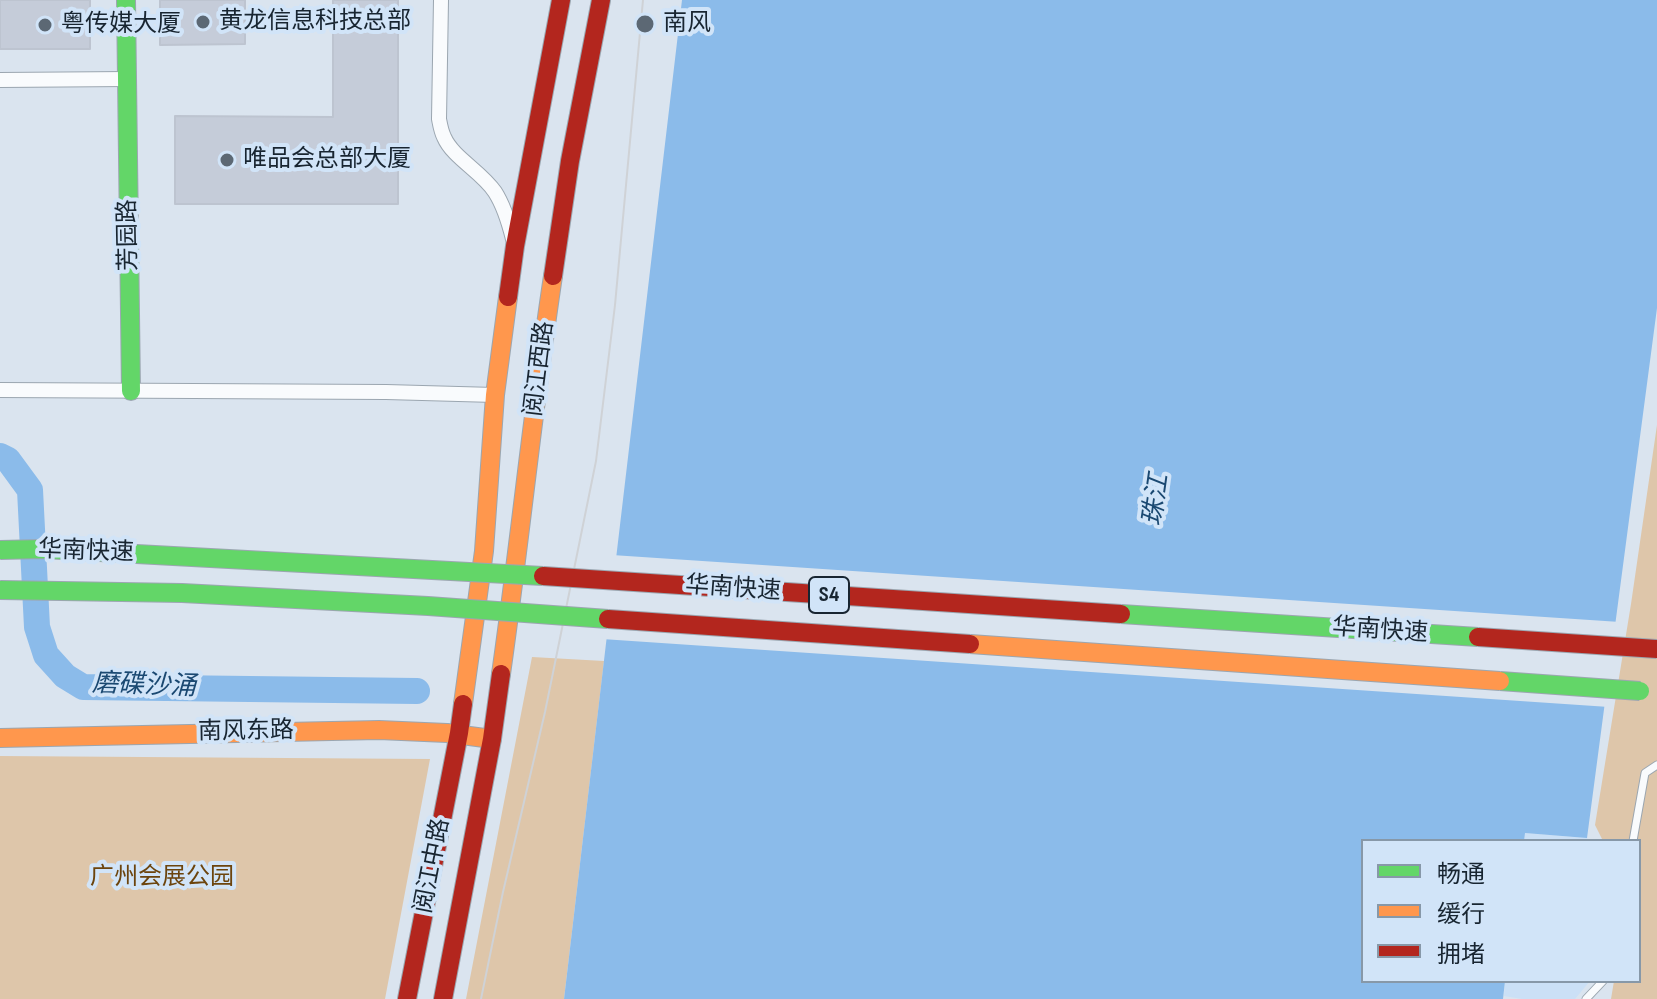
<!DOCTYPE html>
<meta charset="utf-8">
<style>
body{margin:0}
#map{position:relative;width:1657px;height:999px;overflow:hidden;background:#dae4ef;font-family:"Sofia Sans Condensed","Noto Sans SC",sans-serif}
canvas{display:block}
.legend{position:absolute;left:1361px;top:839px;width:280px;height:144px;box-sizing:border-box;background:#d1e4f8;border:2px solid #8798a8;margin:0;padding:10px 14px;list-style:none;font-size:24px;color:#182531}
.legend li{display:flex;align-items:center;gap:16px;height:40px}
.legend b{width:40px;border:2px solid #8798a8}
</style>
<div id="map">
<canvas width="1657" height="999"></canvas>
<ul class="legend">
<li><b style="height:10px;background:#63d668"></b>畅通</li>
<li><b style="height:10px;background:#ff974d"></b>缓行</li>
<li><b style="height:10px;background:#b3261e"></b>拥堵</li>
</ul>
</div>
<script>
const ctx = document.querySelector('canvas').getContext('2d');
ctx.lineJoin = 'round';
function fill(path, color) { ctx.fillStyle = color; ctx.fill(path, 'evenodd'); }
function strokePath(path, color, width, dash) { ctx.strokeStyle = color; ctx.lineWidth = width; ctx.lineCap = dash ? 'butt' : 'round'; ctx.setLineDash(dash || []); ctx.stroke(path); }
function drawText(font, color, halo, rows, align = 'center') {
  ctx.font = font + ' "Sofia Sans Condensed","Noto Sans SC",sans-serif'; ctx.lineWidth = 8; ctx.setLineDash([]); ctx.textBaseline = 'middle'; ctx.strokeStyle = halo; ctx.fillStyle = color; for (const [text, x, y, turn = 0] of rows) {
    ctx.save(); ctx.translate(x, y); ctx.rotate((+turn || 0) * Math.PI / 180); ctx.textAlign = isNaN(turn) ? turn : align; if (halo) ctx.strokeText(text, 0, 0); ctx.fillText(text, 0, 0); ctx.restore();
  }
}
const built = new Path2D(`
 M 1525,833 L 1587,838 L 1589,841 L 1524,841 Z
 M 1505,981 L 1590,981 L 1575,999 L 1522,999 L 1504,996 Z`);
const green = new Path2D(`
 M 1657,425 L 1657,999 L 1611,999 L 1614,981 L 1639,981 L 1639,841 L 1603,841 L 1595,825 L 1631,604 Z
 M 532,657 L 604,661 L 564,999 L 466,999 Z
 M 0,756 L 430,759 L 385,999 L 0,999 Z`);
const water = new Path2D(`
 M 682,0 L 1657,0 L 1657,308 L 1587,838 L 1525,833 L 1524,841 L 1363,841 L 1363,981 L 1505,981 L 1503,999 L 564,999 Z`);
const pier = new Path2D(`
 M 612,555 L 1620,622 L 1609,707 L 602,639 Z`);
const river = new Path2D(`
 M 0,456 L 8,460 L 30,490 L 37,627 L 46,655 L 65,676 L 83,687 L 417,691`);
const building = new Path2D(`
 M 0,0 L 90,0 L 90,49 L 0,49 Z
 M 160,0 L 245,0 L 245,44 L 160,45 Z
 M 333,0 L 398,0 L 398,204 L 175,204 L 175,116 L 333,117 Z`);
const lane = new Path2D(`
 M 1633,841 L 1645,773 L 1657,765
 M 1586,999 L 1603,981`);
const street = new Path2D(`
 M 441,0 L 439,119 C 440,124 441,131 444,137 C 453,158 481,171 495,192 C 504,206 509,223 513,239
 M 0,80 L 127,79
 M 0,390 L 386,392 L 495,395`);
const fast = new Path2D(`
 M 126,0 L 131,391`);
const slow = new Path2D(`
 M 501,674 C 520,541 533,408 553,276
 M 463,704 L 484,551 L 495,395 L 508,297
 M 0,738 L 379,730 L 447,733 L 492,739`);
const jam = new Path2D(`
 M 553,276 L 570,161 L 601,0
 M 508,297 L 515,246 L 561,0
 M 407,999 L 459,733 L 463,704
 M 443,999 L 492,739 L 501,674`);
const tram = new Path2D(`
 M 481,999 L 503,892 L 545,712 L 596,461 L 615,305 L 643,0`);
const fastBridge = new Path2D(`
 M 0,550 L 44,549 L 543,576
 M 0,590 L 182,593 L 428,606 L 608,619
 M 1121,614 L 1478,637
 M 1500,681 L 1640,691`);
const slowBridge = new Path2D(`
 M 970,644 L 1500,681`);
const jamBridge = new Path2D(`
 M 543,576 L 1121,614
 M 608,619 L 970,644
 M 1478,637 L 1657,649`);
const markers = [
 [203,22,8,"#5c6874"],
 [645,24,10,"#5c6874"],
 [45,25,8,"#5c6874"],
 [227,160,8,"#5c6874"]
];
const shields = [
 [829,595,40]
];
const shieldNames = [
 ["S4",829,595]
];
const poiNames = [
 ["黄龙信息科技总部",219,22],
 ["南风",663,24],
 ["粤传媒大厦",61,25],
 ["唯品会总部大厦",243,160]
];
const streetNames = [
 ["芳园路",129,235,-91],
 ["阅江西路",540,369,-83],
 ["华南快速",86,552,2],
 ["华南快速",733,589,4],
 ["华南快速",1380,631,4],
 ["南风东路",246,732,-1],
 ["阅江中路",433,866,-79]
];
const parkNames = [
 ["广州会展公园",162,878]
];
const waterNames = [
 ["珠江",1157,500,-82],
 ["磨碟沙涌",144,686,2]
];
fill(built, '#cbe0f6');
fill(green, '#dec6aa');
fill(water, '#8bbbea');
fill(pier, '#dae4ef');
strokePath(river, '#8bbbea', 26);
fill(building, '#c5ccd9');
strokePath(building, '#bdc4d0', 2);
strokePath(lane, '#9ba6b0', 9);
strokePath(street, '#9ba6b0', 16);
strokePath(fast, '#9ba6b0', 20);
strokePath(slow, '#9ba6b0', 20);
strokePath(jam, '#9ba6b0', 20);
strokePath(lane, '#f9fbfd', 7);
strokePath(street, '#f9fbfd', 14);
strokePath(fast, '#63d668', 18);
strokePath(slow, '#ff974d', 18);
strokePath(jam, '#b3261e', 18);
strokePath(tram, '#cfd2d6', 2);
strokePath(fastBridge, '#9ba6b0', 20, []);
strokePath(slowBridge, '#9ba6b0', 20, []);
strokePath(jamBridge, '#9ba6b0', 20, []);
strokePath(fastBridge, '#63d668', 18);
strokePath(slowBridge, '#ff974d', 18);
strokePath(jamBridge, '#b3261e', 18);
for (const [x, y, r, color] of markers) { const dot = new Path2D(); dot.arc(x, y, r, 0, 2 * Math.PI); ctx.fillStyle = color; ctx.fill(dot); strokePath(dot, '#d1e4f8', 3); }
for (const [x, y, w] of shields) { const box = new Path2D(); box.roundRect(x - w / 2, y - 18, w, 36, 6); ctx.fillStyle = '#d1e4f8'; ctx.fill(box); strokePath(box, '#182531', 2); }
drawText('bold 22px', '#182531', null, shieldNames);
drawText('24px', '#182531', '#d1e4f8', poiNames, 'left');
drawText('24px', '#182531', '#d1e4f8', streetNames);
drawText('24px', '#6c440d', '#d1e4f8', parkNames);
drawText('italic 26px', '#1a4871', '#d1e4f8', waterNames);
</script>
